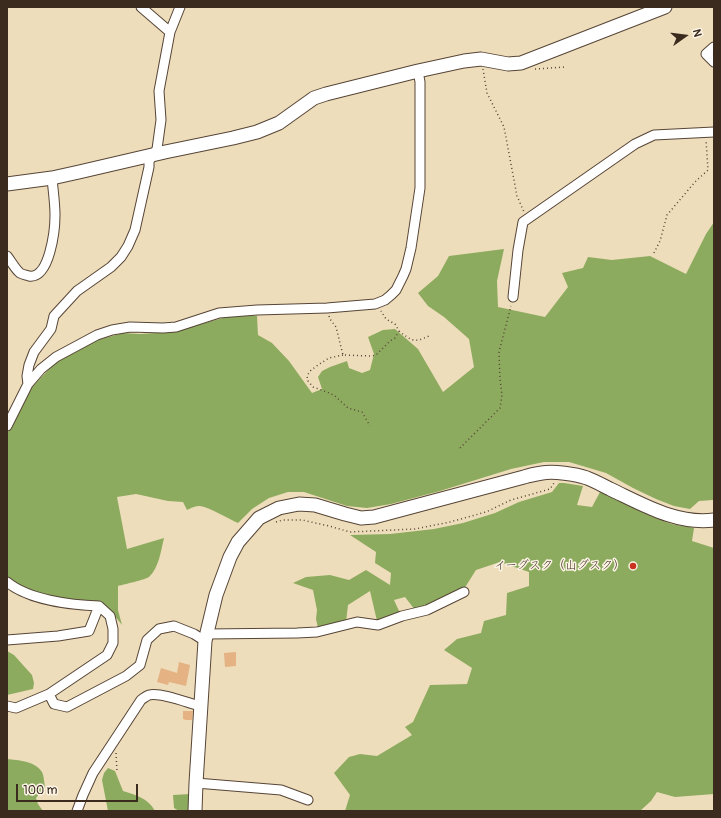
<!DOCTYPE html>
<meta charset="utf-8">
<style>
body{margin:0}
#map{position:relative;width:721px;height:818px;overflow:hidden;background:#edb;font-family:Pangolin,sans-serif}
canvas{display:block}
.frame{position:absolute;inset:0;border:8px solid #3b2a1e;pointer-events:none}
.north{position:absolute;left:665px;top:16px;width:40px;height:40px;-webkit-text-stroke:3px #fcf5e5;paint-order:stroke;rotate:76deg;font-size:11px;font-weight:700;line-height:16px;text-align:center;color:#3b2a1e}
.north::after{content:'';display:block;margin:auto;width:14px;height:18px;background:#3b2a1e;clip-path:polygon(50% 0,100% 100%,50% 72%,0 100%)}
.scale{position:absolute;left:16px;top:784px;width:122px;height:18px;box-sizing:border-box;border:2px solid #3b2a1e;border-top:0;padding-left:5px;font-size:12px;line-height:14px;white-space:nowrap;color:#3b2a1e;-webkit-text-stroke:3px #fcf5e5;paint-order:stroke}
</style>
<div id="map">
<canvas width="721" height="818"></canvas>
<div class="frame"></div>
<div class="north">N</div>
<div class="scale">100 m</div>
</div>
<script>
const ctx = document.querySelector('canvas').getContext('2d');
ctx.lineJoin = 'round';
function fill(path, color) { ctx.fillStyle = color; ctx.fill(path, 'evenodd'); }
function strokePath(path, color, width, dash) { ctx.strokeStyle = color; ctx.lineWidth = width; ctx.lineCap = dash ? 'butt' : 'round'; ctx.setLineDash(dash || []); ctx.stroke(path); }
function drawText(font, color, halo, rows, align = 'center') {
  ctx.font = font + ' Pangolin,"Klee One",sans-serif'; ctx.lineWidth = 3; ctx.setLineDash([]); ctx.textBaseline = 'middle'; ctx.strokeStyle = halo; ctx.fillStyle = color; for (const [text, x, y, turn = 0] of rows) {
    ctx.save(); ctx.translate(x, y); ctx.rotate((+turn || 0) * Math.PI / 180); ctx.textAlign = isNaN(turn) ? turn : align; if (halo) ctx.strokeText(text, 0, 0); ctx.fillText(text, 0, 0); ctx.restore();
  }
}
const forest = new Path2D(`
 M 714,222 L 714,492 L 713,500 L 699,501 L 690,509 L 674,506 L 656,499 L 633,488 L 606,473 L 569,462 L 544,462 L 511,469 L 440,491 L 391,504 L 367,508 L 347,506 L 304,492 L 288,492 L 269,498 L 252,509 L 238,523 C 227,518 211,508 200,506 C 195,506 191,508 187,510 L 183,502 L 168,501 L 136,494 L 117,497 L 127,549 L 164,538 C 161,550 159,568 149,577 C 144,580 125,584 118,586 L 118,610 L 122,625 L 114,615 L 101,601 C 93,601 84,602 76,601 C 52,598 28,591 7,579 L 7,434 L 31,388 L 57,361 L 94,341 L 123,333 L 140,334 L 172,332 L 230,316 L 257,316 L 258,335 L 272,343 L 289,361 L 312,393 L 322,389 L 318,377 L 322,371 L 330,367 L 347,361 L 349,368 L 362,373 L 370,370 L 374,354 L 368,337 L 383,330 L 395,329 L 418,349 L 443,392 L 474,367 L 469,339 L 444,317 L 428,306 L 418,293 L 438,276 L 449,256 L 504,249 L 497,281 L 498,307 L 545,317 L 568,287 L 562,273 L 583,268 L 588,257 L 612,260 L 650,256 L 686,274 L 706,234 Z
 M 559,483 L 564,483 L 583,486 L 577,505 L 592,507 L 600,492 C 624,501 645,515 669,523 C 677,526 686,526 694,528 L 692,541 L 714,548 L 714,794 L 675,797 L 657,792 L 651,801 L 640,811 L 345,811 L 350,795 L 334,773 L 349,757 L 360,754 L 377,756 L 412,735 L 405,727 L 413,722 L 430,685 L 467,684 L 472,668 L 444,650 L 457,639 L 481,633 L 484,621 L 506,615 L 507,593 L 529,586 L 529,572 L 500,562 L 476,570 L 464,589 L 415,610 L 405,597 L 394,600 L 400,613 L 377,621 L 370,591 L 348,605 L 346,622 L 318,628 L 316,619 L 317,610 L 313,590 L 293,583 L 306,577 L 330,575 L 349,580 L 366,570 L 390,585 L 391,573 L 375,563 L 376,552 L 350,535 L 390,534 L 434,529 L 463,523 L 495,513 L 519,502 L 552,492 Z
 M 7,651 L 14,655 L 32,675 L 34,683 L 33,689 L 7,695 Z
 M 7,759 C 18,760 35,761 42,772 C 44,776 44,782 45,787 L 36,798 L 38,804 L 43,811 L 7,811 Z
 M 108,768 L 115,771 L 123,791 C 136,795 148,798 155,811 L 108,811 L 102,780 L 104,773 Z
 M 190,794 L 188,811 L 179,811 L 174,808 L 173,795 Z`);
const building = new Path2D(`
 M 236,652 L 236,666 L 225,667 L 224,653 Z
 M 179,662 L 190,665 L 186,686 L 169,682 L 168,685 L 157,682 L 161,668 L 177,673 Z
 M 183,711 L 193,711 L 192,720 L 186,720 L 183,719 Z`);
const path = new Path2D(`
 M 483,69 L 487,93 L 504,127 L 517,196 L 524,212
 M 535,69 L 565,67
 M 654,253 L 660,241 L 667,215 L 695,182 L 708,170 L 706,140
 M 329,316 L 330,319 L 336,327 L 343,355 L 371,356 L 376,355 L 390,341 L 395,338 L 399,331 L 395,324 L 386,319 L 381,311
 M 399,331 C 412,341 414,343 429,336
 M 343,355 L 329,358 L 318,365 L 310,371 L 307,376 L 308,381 L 313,387 L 327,392 L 335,396 L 348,408 L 362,412 L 370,426
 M 460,448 L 500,408 L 502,395 L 500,379 L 499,352 L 511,306
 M 276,522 L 283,520 L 302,520 L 329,526 L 350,532 L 415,529 L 450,522 L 486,512 L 511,500 L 550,489 L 554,483
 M 116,753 L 117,771`);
const street = new Path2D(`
 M 141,7 L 170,32
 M 714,47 L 706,54 L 714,62
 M 7,256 C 11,261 15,269 20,273 C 23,275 27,275 29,276 C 50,279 55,229 55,215 C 55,203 53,190 52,178
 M 513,297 L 518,250 L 523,222 L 635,144 L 654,135 L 714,132
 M 28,384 L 27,376 L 29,365 L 34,352 L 51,329 L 54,316 L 77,291 L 111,267 L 121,257 L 128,246 L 135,230 L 149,167 L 149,161 L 157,149 L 161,120 L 159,91 L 170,32 L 180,7
 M 7,426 L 28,384 L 41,369 L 56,357 L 97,335 L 112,330 L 130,327 L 163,328 L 176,327 L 219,313 L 257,310 L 327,308 L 375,304 L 385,300 L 391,295 L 396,290 L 403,276 L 406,269 L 411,248 L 420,188 L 420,82 L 418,71
 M 7,582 C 29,600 71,605 99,606 L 110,616 L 113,629 L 113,643 L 107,655 L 49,694 L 16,708 L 7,706
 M 207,634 L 297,633 L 317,632 L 357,622 L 378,625 L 402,616 L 427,610 L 464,592
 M 7,640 L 58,636 L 89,631 L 99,606
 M 49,694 L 54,704 L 67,707 L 126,676 L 140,665 L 147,640 L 159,629 L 174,626 L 194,634 L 205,641
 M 196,783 L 281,790 L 308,800
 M 77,811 L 83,795 L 93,773 L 141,700 C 144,698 146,696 149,695 C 161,692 188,703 200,706`);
const secondary = new Path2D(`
 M 7,184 L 52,178 L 79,172 L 165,152 L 233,138 L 257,132 L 279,123 L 314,98 L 326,94 L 418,71 L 464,61 L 481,59 L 508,64 L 521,63 L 665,7
 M 195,811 L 196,783 L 205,641 L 216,595 L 230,557 L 238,542 L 259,518 L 279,508 L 299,504 L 315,505 L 345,514 L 361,518 L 374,517 L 524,477 C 530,475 536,474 542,473 C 554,471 575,474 587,478 C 595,481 602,485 610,489 C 642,504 677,525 714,520`);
const markers = [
 [633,566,4,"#c8321e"]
];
const poiNames = [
 ["イーグスク（山グスク）",625,566]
];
fill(forest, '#8dab5f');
fill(building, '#e4b283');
strokePath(street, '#564536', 11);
strokePath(secondary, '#564536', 15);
strokePath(path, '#564536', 1.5, [1, 3]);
strokePath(street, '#fff', 9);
strokePath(secondary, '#fff', 13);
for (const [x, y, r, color] of markers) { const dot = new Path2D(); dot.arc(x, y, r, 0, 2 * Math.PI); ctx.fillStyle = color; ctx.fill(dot); strokePath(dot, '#fcf5e5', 1.5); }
drawText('12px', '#3b2a1e', '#fcf5e5', poiNames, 'right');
</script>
